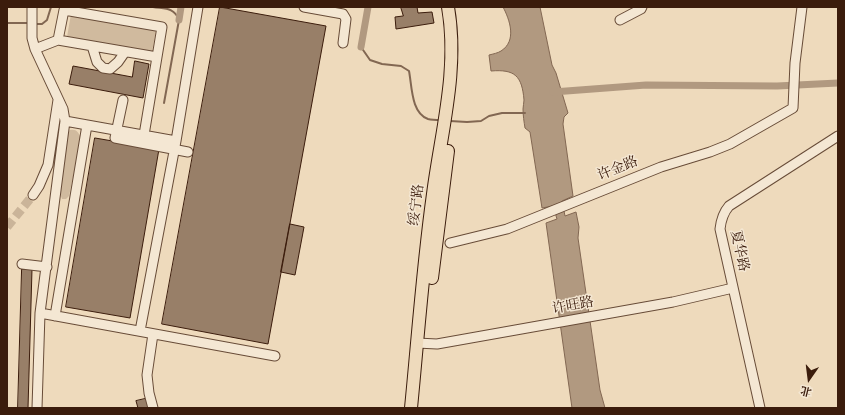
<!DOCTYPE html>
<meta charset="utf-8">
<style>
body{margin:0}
#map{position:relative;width:845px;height:415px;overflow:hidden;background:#eedabc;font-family:"Libre Bodoni","Noto Serif SC",serif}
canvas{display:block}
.frame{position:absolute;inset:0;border:8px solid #3b1c0c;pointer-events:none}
.north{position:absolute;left:789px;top:359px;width:40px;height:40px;-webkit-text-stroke:3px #f4e7d3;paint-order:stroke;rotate:194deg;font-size:11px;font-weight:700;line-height:16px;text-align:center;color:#3b1c0c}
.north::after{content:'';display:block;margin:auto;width:14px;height:18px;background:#3b1c0c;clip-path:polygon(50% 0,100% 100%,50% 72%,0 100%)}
</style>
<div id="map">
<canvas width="845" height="415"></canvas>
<div class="frame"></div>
<div class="north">北</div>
</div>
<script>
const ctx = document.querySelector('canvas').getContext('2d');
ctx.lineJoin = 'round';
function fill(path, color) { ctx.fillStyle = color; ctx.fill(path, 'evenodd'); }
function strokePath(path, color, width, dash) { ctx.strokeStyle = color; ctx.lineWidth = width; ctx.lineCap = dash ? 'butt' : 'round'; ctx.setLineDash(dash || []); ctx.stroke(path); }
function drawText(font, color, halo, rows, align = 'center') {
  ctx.font = font + ' "Libre Bodoni","Noto Serif SC",serif'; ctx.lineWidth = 3; ctx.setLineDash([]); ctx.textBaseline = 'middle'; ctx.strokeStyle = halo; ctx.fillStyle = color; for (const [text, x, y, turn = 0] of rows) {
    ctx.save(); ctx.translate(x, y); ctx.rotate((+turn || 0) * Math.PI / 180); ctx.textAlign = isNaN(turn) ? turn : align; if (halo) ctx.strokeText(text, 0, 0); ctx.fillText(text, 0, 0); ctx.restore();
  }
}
const green = new Path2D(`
 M 71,14 L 156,30 L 152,52 L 67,37 Z
 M 70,130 C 77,129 78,132 81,138 L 69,196 L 66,199 L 62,199 L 60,194 L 67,133 Z`);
const water = new Path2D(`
 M 503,7 L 540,7 L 552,65 L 556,73 L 568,113 L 564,117 L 563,124 L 573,196 L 562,201 L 565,216 L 576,212 L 579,227 L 578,238 L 600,390 L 605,408 L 572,408 L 546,223 L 557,219 L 553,206 L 542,208 L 530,132 L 525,128 C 524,122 523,115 523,109 C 523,106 524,103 524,100 C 522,76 515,69 491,71 L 489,55 C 493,54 498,53 501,51 C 517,41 510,20 503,7 Z`);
const stream = new Path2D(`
 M 153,7 C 165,9 174,7 179,20 L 164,103
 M 7,23 L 30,23
 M 34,24 L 42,24 L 47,20 L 51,7
 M 361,47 L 370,60 L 382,64 L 401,66 L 409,71 C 412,86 411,113 428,119 C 432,120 437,120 441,120
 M 450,121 L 467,122 L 481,121 L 489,116 L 502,113 L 525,113`);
const canal = new Path2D(`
 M 179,20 L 181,7
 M 361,47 L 368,7
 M 553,92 L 646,85 L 777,86 L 838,83`);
const building = new Path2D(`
 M 220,7 L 326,26 L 268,344 L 162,324 Z
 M 401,7 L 417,7 L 418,13 L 432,12 L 434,23 L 396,29 L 395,17 L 403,16 Z
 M 135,61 L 149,64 L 143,98 L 69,84 L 73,66 L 132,77 Z
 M 95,138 L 159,149 L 130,318 L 66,307 Z
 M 290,224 L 304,227 L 295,275 L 281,272 Z
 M 22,269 L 32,269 L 28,408 L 18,408 Z
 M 149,398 L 151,408 L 138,408 L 136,401 Z`);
const minorTunnel = new Path2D(`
 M 7,227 L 33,195`);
const minor = new Path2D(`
 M 32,7 L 32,38 L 35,49 L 63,109 L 65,121 L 40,313 L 37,408
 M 304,7 L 343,14 L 346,19 L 343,43
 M 620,20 L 641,9 L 642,7
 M 58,40 L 64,10 L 162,27 L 144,135
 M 92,46 L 97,62 L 103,68 L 110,69 L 118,62 L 125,52
 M 35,49 L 58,40 L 157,57
 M 123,100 L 115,138 L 188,152
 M 65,121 L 176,141
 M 33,195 L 39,186 L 48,165 L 58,100
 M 450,243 L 507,229 L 661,167 L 710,152 L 730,144 L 793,108 L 795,63 L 802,7
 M 22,264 L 47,267
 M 40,313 L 275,356
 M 55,316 L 87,125
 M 140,331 L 176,141 L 198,7
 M 153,334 L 147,375 L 149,393 L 153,408
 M 417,343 L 437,344 L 673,302 L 733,288
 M 760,408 L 720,229 C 721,220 723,213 729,206 L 838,136`);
const major = new Path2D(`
 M 432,278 L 448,151
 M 411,408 C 418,337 423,265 433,194 C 441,132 459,70 448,7`);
const streetNames = [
 ["许金路",618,169,-22],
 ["绥宁路",417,205,-83],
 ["夏华路",739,251,78],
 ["许旺路",573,306,-10]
];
fill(green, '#d0ba9e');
fill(water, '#b19980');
strokePath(water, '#826752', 1);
strokePath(stream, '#826752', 2);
strokePath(canal, '#b19980', 7);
fill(building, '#987f68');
strokePath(building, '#3b1c0c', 1);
strokePath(minorTunnel, '#cab499', 9, [9, 4.5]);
strokePath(minor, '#684c38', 11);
strokePath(major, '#3b1c0c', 14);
strokePath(minor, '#f4e7d3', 9);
strokePath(major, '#eedabc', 12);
drawText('14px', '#3b1c0c', '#f4e7d3', streetNames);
</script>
